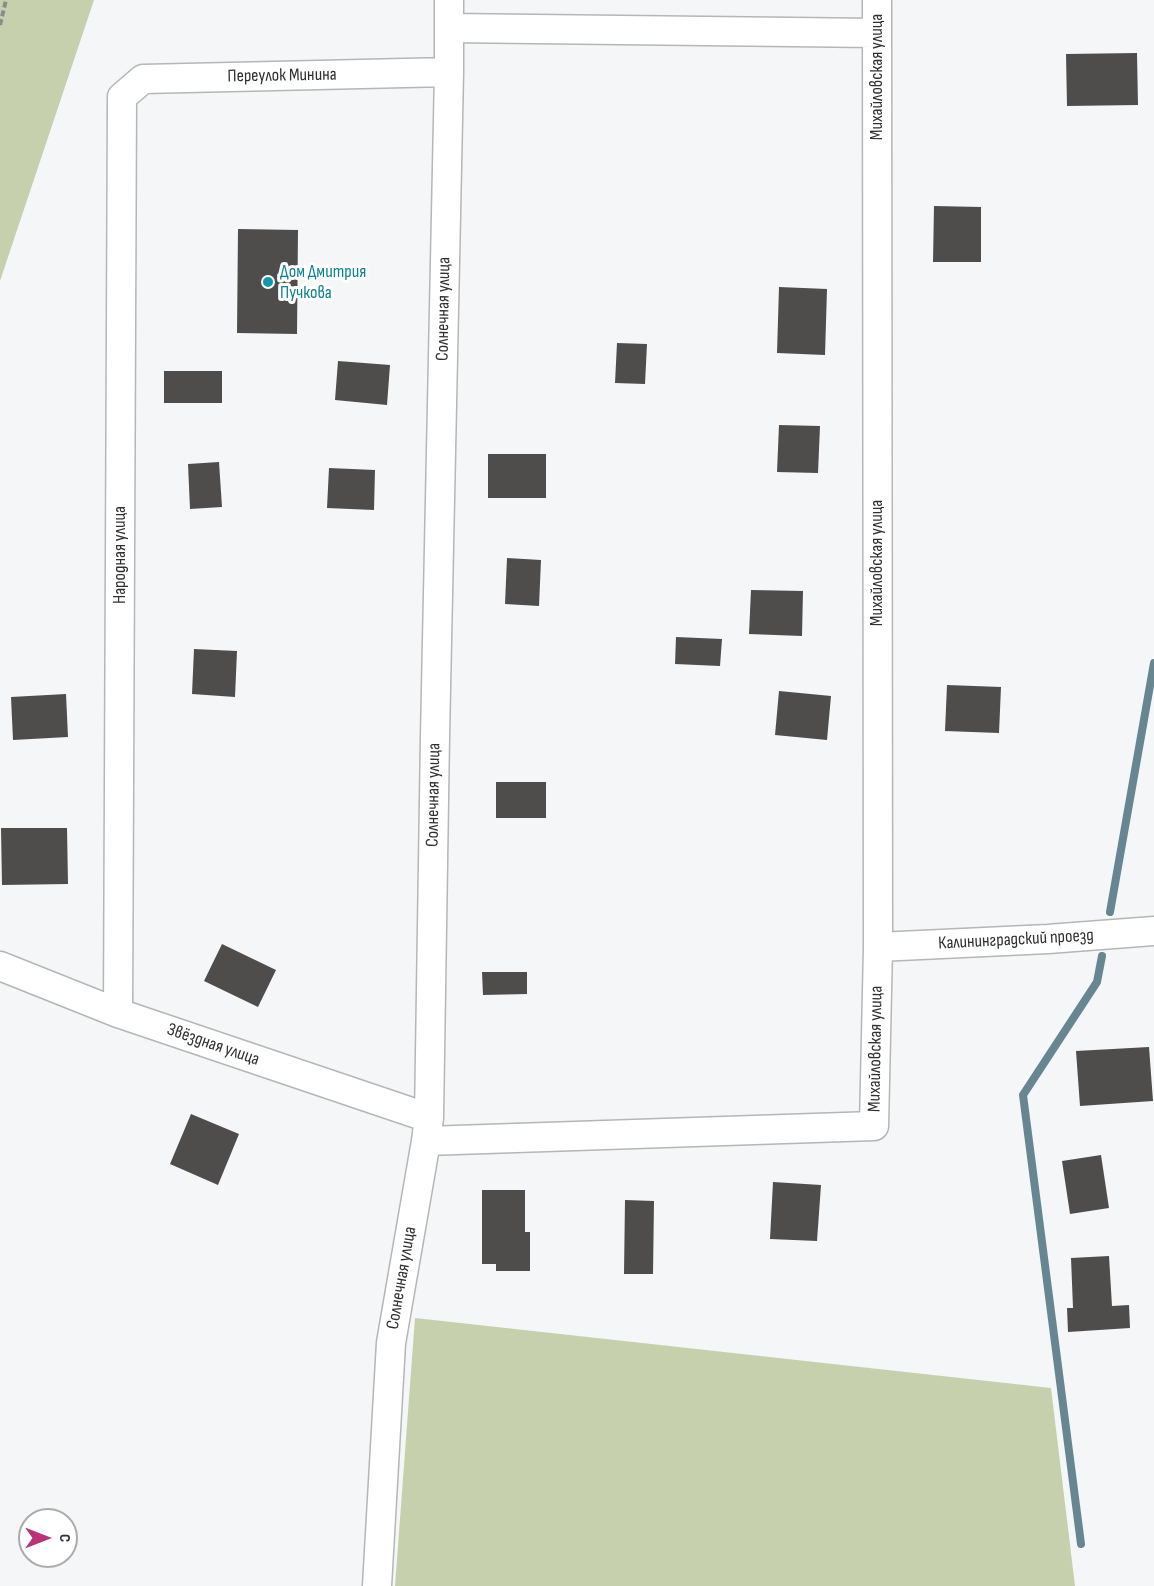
<!DOCTYPE html>
<meta charset="utf-8">
<style>
body{margin:0}
#map{position:relative;width:1154px;height:1586px;overflow:hidden;background:#f4f6f7;font-family:"Sofia Sans Condensed",sans-serif}
canvas{display:block}
.north{position:absolute;left:18px;top:1508px;width:60px;height:60px;box-sizing:border-box;background:#fff;border:2px solid #acacad;border-radius:50%;rotate:90deg;font-size:16px;font-weight:700;line-height:24px;text-align:center;color:#303031}
.north::after{content:'';display:block;margin:auto;width:21px;height:27px;background:#b83378;clip-path:polygon(50% 0,100% 100%,50% 72%,0 100%)}
</style>
<div id="map">
<canvas width="1154" height="1586"></canvas>
<div class="north">С</div>
</div>
<script>
const ctx = document.querySelector('canvas').getContext('2d');
ctx.lineJoin = 'round';
function fill(path, color) { ctx.fillStyle = color; ctx.fill(path, 'evenodd'); }
function strokePath(path, color, width, dash) { ctx.strokeStyle = color; ctx.lineWidth = width; ctx.lineCap = dash ? 'butt' : 'round'; ctx.setLineDash(dash || []); ctx.stroke(path); }
function drawText(font, color, halo, rows, align = 'center') {
  ctx.font = font + ' "Sofia Sans Condensed",sans-serif'; ctx.lineWidth = 6; ctx.setLineDash([]); ctx.textBaseline = 'middle'; ctx.strokeStyle = halo; ctx.fillStyle = color; for (const [text, x, y, turn = 0] of rows) {
    ctx.save(); ctx.translate(x, y); ctx.rotate((+turn || 0) * Math.PI / 180); ctx.textAlign = isNaN(turn) ? turn : align; if (halo) ctx.strokeText(text, 0, 0); ctx.fillText(text, 0, 0); ctx.restore();
  }
}
const green = new Path2D(`
 M 0,0 L 94,0 L 0,281 Z
 M 415,1318 L 1051,1388 L 1075,1586 L 395,1586 Z`);
const stream = new Path2D(`
 M 1110,912 L 1154,663
 M 1081,1544 L 1023,1095 L 1097,982 L 1102,956`);
const building = new Path2D(`
 M 1137,53 L 1138,105 L 1067,106 L 1066,54 Z
 M 934,206 L 981,207 L 981,262 L 933,262 Z
 M 238,229 L 298,230 L 297,334 L 237,333 Z
 M 779,287 L 827,289 L 825,355 L 777,353 Z
 M 617,343 L 647,344 L 645,384 L 615,383 Z
 M 338,361 L 390,365 L 387,405 L 335,400 Z
 M 164,371 L 222,371 L 222,403 L 164,403 Z
 M 779,425 L 820,426 L 818,473 L 777,472 Z
 M 488,454 L 546,454 L 546,498 L 488,498 Z
 M 219,462 L 222,507 L 190,509 L 188,464 Z
 M 329,468 L 375,470 L 374,510 L 327,508 Z
 M 507,558 L 541,560 L 539,606 L 505,604 Z
 M 751,590 L 803,591 L 802,636 L 749,634 Z
 M 676,637 L 722,639 L 720,666 L 675,664 Z
 M 194,649 L 237,651 L 235,697 L 192,694 Z
 M 947,685 L 1001,687 L 999,733 L 945,731 Z
 M 779,691 L 831,696 L 827,740 L 775,735 Z
 M 66,694 L 68,737 L 13,740 L 11,697 Z
 M 496,782 L 546,782 L 546,818 L 496,818 Z
 M 1,828 L 67,828 L 68,884 L 2,885 Z
 M 222,944 L 276,970 L 258,1007 L 204,981 Z
 M 482,972 L 527,972 L 527,994 L 483,995 Z
 M 1149,1047 L 1153,1101 L 1080,1106 L 1076,1051 Z
 M 191,1114 L 239,1134 L 218,1185 L 170,1164 Z
 M 1101,1155 L 1109,1208 L 1070,1214 L 1062,1161 Z
 M 773,1182 L 821,1185 L 817,1241 L 770,1239 Z
 M 482,1190 L 525,1190 L 525,1232 L 530,1232 L 530,1271 L 496,1271 L 496,1264 L 482,1264 Z
 M 625,1200 L 654,1201 L 653,1274 L 624,1274 Z
 M 1109,1256 L 1112,1306 L 1129,1305 L 1130,1328 L 1068,1332 L 1067,1308 L 1073,1308 L 1071,1258 Z`);
const path = new Path2D(`
 M 0,25 L 6,0`);
const street = new Path2D(`
 M 449,28 L 877,33
 M 878,947 L 1048,939 L 1154,931
 M 0,966 L 118,1013 L 429,1118
 M 118,1013 L 122,97 L 143,79 L 449,72
 M 426,1141 L 874,1126 L 878,947 L 877,0
 M 377,1586 L 391,1343 L 426,1141 L 429,1118 L 435,736 L 449,72 L 449,0`);
const markers = [
 [268,282,6,"#0f9aa8"]
];
const streetNames = [
 ["Переулок Минина",282,76,-1],
 ["Михайловская улица",877,77,-90],
 ["Солнечная улица",444,309,-89],
 ["Народная улица",120,555,-90],
 ["Михайловская улица",877,563,-90],
 ["Солнечная улица",434,795,-89],
 ["Калининградский проезд",1016,940,-3],
 ["Звёздная улица",213,1045,19],
 ["Михайловская улица",876,1049,-89],
 ["Солнечная улица",402,1278,-80]
];
const cultureNames = [
 ["Дом Дмитрия",280,272],
 ["Пучкова",280,293]
];
fill(green, '#c7d0ad');
strokePath(stream, '#678691', 8);
fill(building, '#4e4d4c');
strokePath(street, '#b5b6b7', 31);
strokePath(path, '#8b8c8d', 4, [6, 3]);
strokePath(street, '#fff', 28);
for (const [x, y, r, color] of markers) { const dot = new Path2D(); dot.arc(x, y, r, 0, 2 * Math.PI); ctx.fillStyle = color; ctx.fill(dot); strokePath(dot, '#fff', 2); }
drawText('18px', '#303031', '#fff', streetNames);
drawText('18px', '#0d838f', '#fff', cultureNames, 'left');
</script>
